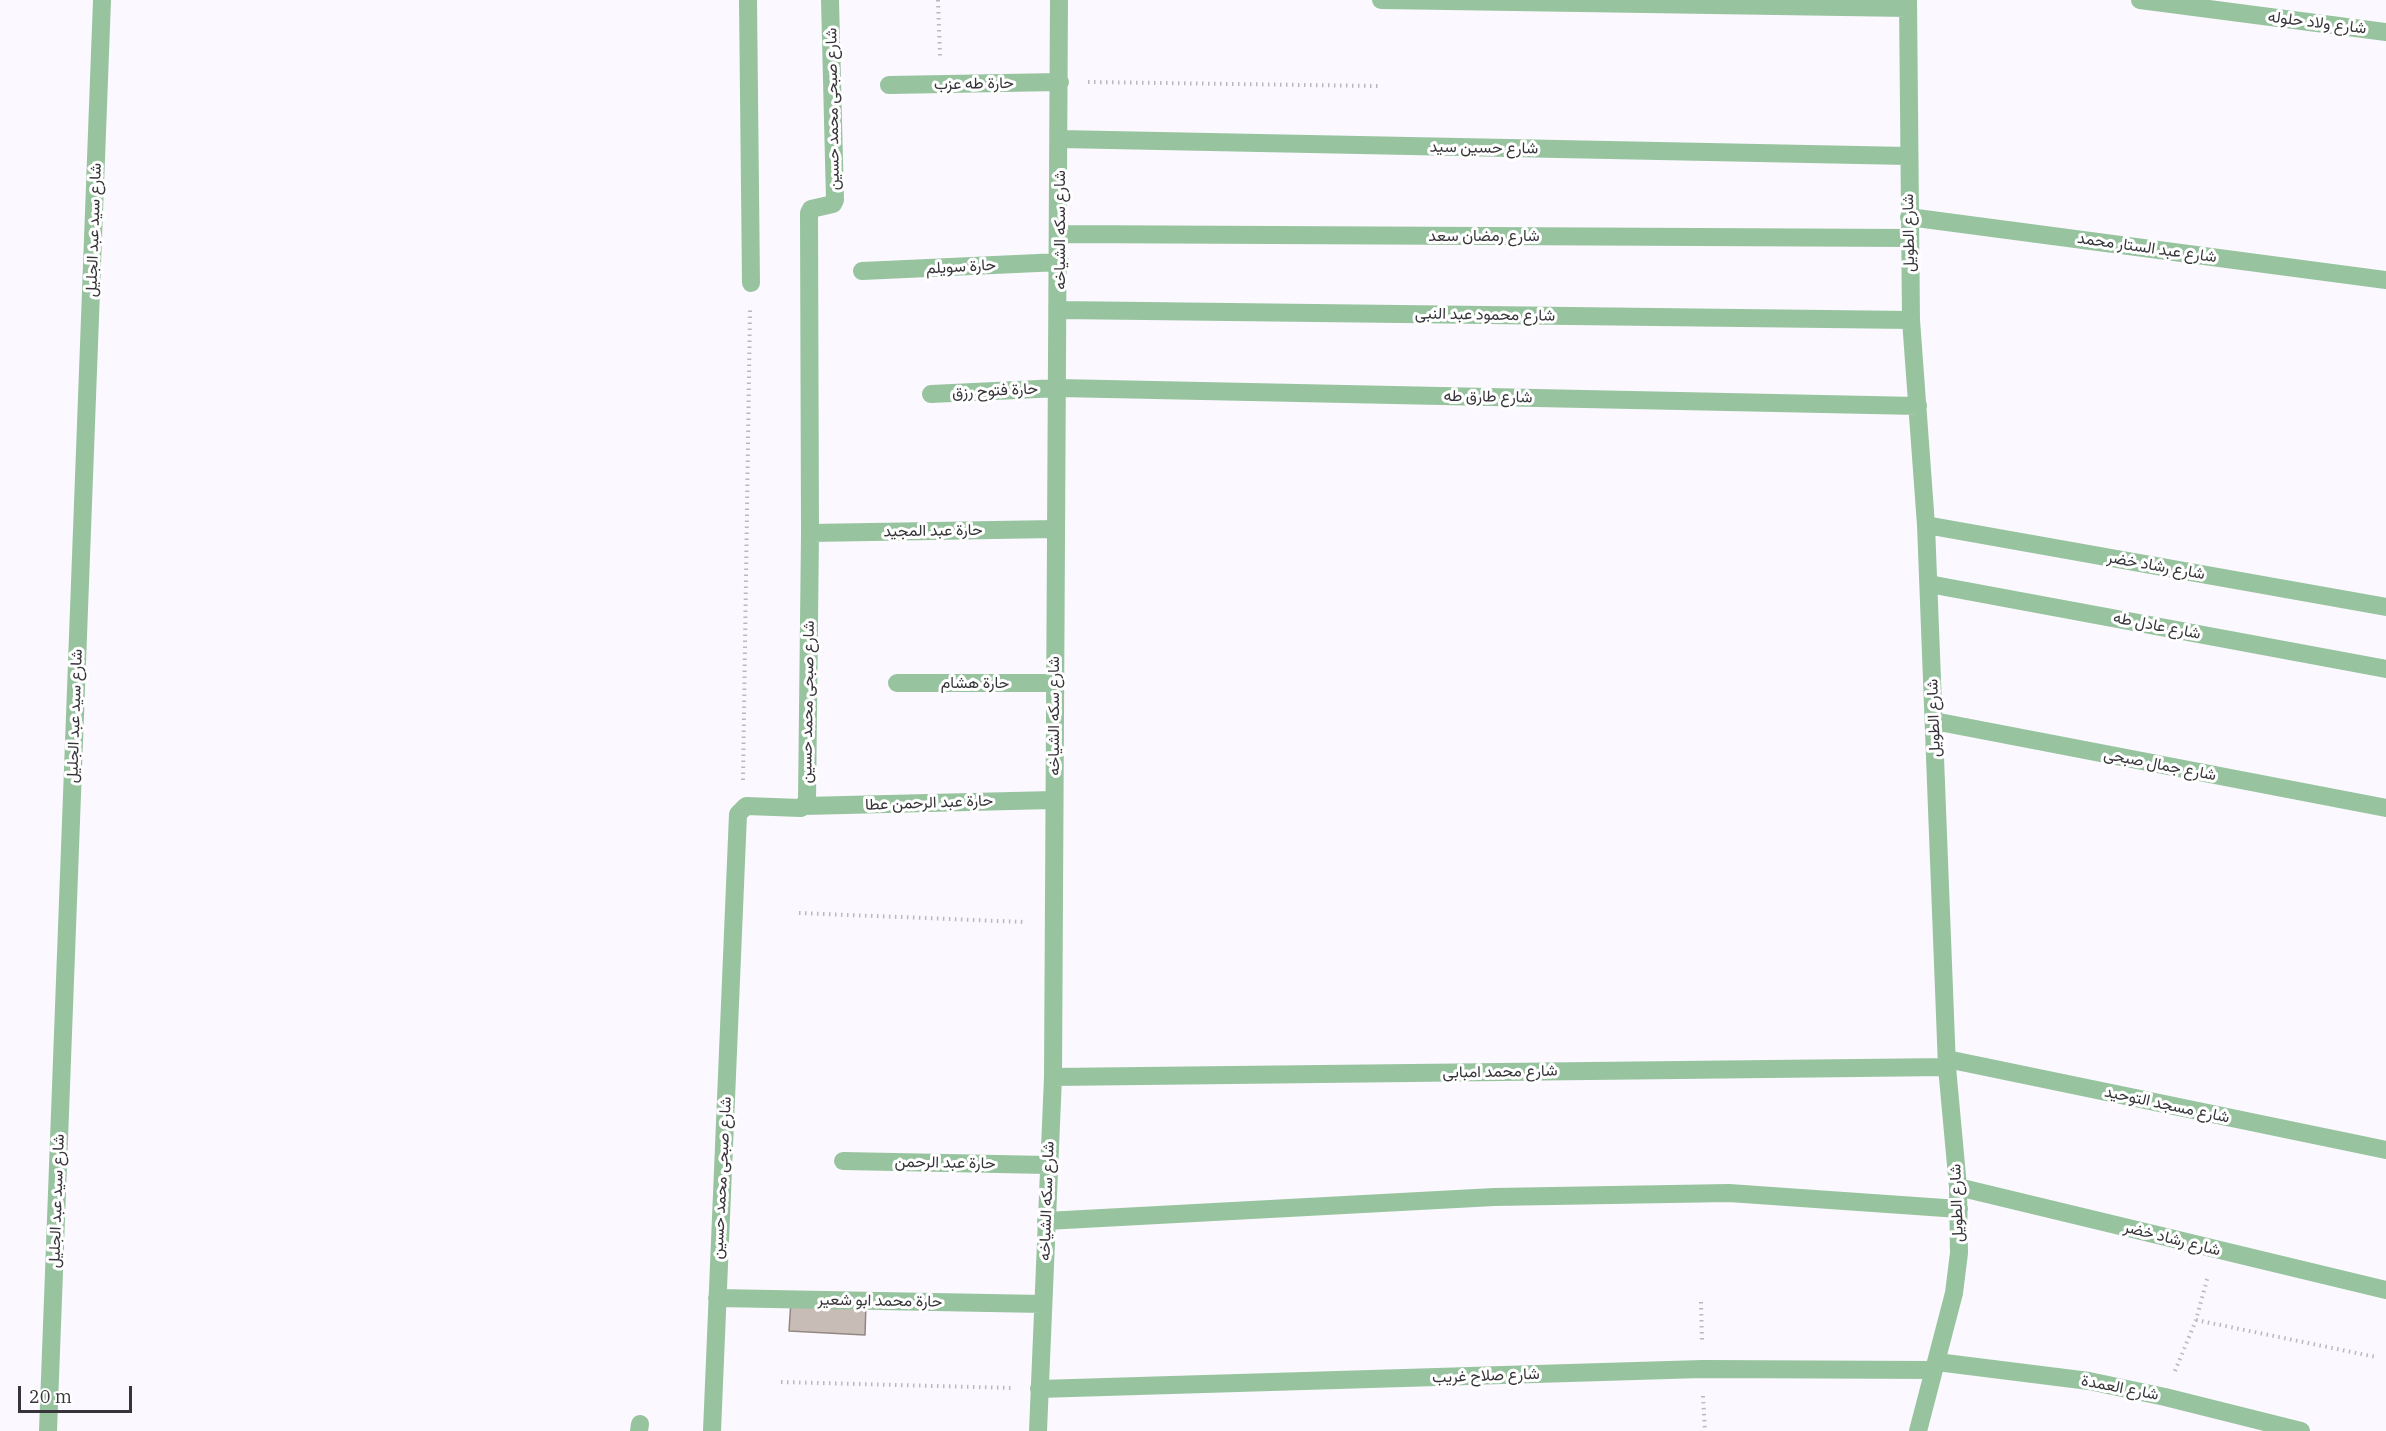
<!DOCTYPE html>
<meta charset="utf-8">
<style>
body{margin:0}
#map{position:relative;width:2386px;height:1431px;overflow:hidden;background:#fcf8ff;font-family:"IBM Plex Serif",serif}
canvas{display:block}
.scale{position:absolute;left:18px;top:1386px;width:114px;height:27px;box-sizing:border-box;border:3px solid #373539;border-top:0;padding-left:8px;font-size:18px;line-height:21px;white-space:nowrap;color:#373539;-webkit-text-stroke:4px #fff;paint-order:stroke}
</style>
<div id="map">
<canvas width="2386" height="1431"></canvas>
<div class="scale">20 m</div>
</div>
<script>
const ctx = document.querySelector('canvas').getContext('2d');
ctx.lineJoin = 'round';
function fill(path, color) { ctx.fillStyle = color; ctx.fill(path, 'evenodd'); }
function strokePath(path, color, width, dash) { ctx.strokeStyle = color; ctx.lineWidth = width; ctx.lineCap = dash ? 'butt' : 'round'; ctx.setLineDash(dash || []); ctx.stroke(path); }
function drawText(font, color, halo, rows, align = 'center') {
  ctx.font = font + ' "IBM Plex Serif",Vazirmatn,serif'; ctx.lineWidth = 6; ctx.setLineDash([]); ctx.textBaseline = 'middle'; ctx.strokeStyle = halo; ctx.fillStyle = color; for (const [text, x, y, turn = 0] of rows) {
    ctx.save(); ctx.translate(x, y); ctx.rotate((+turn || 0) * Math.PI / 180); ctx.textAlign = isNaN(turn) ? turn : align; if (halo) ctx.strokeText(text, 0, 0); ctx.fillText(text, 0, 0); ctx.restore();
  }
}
const building = new Path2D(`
 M 791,1300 L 866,1303 L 865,1335 L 789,1331 Z`);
const path = new Path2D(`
 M 938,0 L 940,56
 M 1088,82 L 1378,86
 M 743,780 L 750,310
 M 799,913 L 1025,922
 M 1701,1302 L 1702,1340
 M 2196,1320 L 2376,1357
 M 2175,1371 L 2196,1320 L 2208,1276
 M 781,1382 L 1012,1388
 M 1703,1396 L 1705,1431`);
const street = new Path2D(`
 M 748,0 L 751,283
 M 1381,0 L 1908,8
 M 1908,0 L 1911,320 L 1926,525 L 1947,1067 L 1958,1187 L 1959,1253 L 1954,1293 L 1918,1431
 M 2140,0 L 2386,32
 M 889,85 L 1060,82
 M 1060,139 L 1908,156
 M 1909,217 L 2386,280
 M 1060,234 L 1909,238
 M 862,271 L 1060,262
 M 1059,310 L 1911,320
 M 931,394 L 1059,388 L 1918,406
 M 1926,525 L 2386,607
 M 810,533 L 1055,529
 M 1929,584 L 2386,669
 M 897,683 L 1054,683
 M 1934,721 L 2386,808
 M 804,806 L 1053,800
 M 1947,1059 L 2386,1150
 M 1053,1077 L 1947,1067
 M 843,1161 L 1048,1165
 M 1958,1187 L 2386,1290
 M 1046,1221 L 1494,1197 L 1729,1193 L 1959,1209
 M 717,1298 L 1043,1304
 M 1937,1362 L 2089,1381 L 2165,1397 L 2301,1431
 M 1039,1389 L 1702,1369 L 1933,1370
 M 48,1431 L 102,0
 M 639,1431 L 640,1424
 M 712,1431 L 738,814 L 746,806 L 801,808 L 807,801 L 810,533 L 809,213 L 811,209 L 833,204 L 835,200 L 830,0
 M 1038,1431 L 1053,1077 L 1059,0`);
const streetNames = [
 ["شارع ولاد حلوله",2317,23,7],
 ["حارة طه عزب",974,84,-1],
 ["شارع صبحى محمد حسين",833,109,-91],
 ["شارع حسين سيد",1484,148,1],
 ["شارع سيد عبد الجليل",94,230,-88],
 ["شارع سكه الشياخه",1060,230,-90],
 ["شارع الطويل",1909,233,-91],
 ["شارع رمضان سعد",1484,236],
 ["شارع عبد الستار محمد",2147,248,8],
 ["حارة سويلم",961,267,-3],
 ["شارع محمود عبد النبى",1485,315,1],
 ["حارة فتوح رزق",995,391,-3],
 ["شارع طارق طه",1488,397,1],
 ["حارة عبد المجيد",933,531,-1],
 ["شارع رشاد خضر",2156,566,10],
 ["شارع عادل طه",2157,626,11],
 ["حارة هشام",975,683],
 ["شارع صبحى محمد حسين",808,702,-89],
 ["شارع سيد عبد الجليل",75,716,-88],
 ["شارع سكه الشياخه",1054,716,-90],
 ["شارع الطويل",1934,718,-92],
 ["شارع جمال صبحى",2160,765,11],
 ["حارة عبد الرحمن عطا",929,803,-2],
 ["شارع محمد امبابى",1500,1072,-1],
 ["شارع مسجد التوحيد",2167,1105,12],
 ["حارة عبد الرحمن",945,1163,1],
 ["شارع صبحى محمد حسين",722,1178,-87],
 ["شارع سيد عبد الجليل",57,1201,-88],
 ["شارع سكه الشياخه",1047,1201,-88],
 ["شارع الطويل",1957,1203,-92],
 ["شارع رشاد خضر",2172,1239,14],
 ["حارة محمد ابو شعير",880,1301,1],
 ["شارع صلاح غريب",1486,1376,-2],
 ["شارع العمدة",2120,1388,11]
];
fill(building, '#c8bcb7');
strokePath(building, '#928782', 1.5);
strokePath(path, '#bbb7bd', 4, [1.5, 4.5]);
strokePath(street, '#97c49e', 18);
drawText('16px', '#373539', '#fff', streetNames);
</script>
